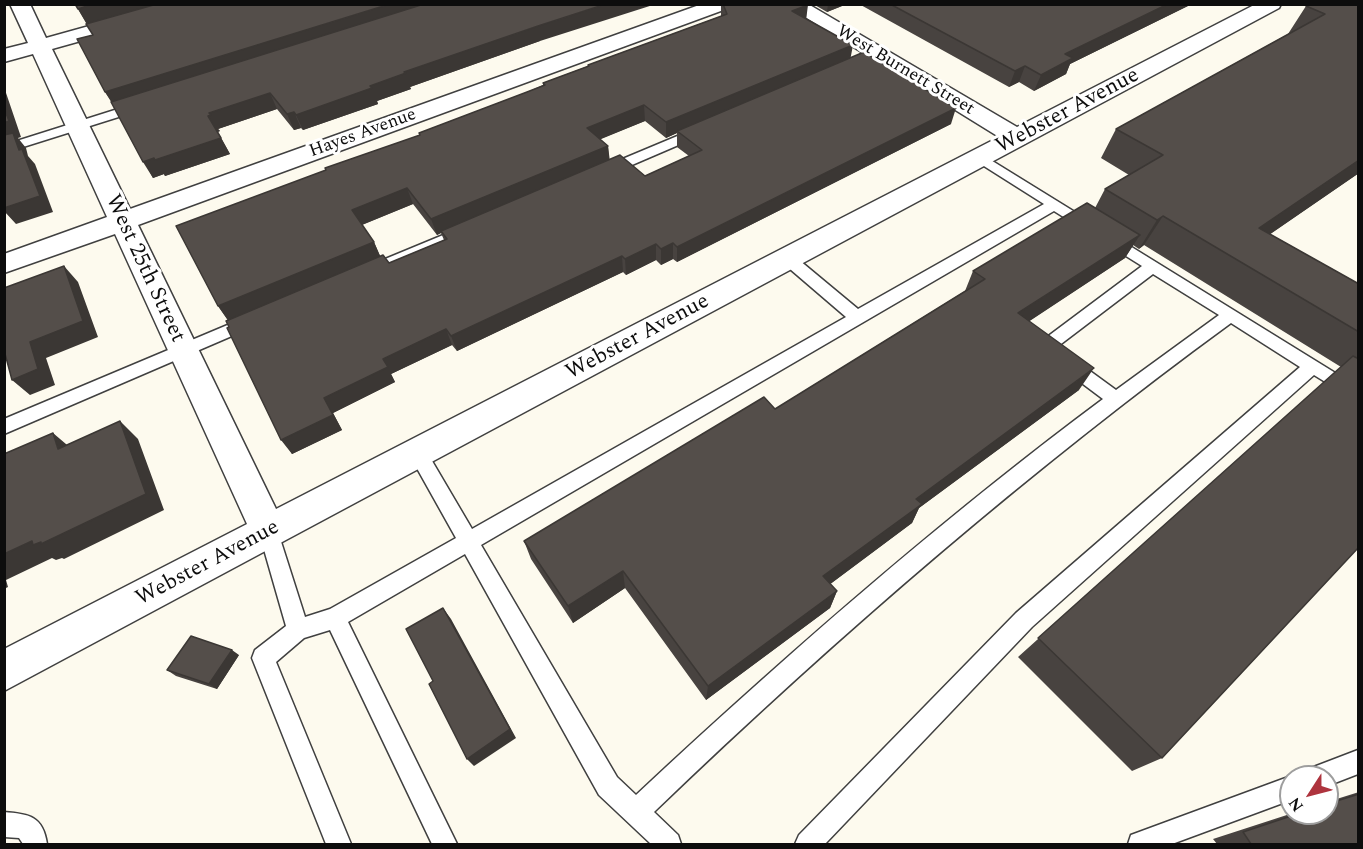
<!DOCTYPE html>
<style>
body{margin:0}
#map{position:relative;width:1363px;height:849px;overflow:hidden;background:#fdfaee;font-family:Spectral,serif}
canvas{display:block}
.frame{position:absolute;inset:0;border:6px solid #0d0d0d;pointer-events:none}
.north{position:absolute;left:1279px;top:765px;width:60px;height:60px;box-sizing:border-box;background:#fff;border:2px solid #9e9e9e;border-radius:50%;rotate:234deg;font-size:16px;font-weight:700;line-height:24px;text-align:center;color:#0d0d0d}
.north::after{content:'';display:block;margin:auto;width:21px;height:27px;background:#ae343e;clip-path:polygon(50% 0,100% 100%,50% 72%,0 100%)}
</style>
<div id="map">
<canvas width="1363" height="849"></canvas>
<div class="frame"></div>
<div class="north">N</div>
</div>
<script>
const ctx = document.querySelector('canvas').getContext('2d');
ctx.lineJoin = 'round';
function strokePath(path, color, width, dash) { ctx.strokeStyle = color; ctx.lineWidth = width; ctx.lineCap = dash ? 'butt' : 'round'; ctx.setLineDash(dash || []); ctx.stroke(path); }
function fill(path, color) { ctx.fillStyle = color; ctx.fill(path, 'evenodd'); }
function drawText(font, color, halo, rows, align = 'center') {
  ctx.font = font + ' Spectral,serif'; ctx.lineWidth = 6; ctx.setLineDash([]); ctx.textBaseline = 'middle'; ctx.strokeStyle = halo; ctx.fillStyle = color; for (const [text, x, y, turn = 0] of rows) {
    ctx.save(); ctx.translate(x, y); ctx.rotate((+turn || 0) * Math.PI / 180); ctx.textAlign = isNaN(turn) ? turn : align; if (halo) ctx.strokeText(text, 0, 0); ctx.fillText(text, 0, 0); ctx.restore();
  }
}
const service = new Path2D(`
 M 140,102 L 144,103 L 146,106 L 144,109 L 4,153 L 4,145 Z
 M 699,127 L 704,128 L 705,131 L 704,134 L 611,174 L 606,175 L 599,171 L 601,168 Z
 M 981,154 L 1358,387 L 1358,402 L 1314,375 L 1032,627 L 825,844 L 795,844 L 799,835 L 1016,613 L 1300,367 L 1231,323 C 1027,472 836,637 654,812 L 678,835 L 681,844 L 651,844 L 599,795 L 465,554 L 348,622 L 457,844 L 432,844 L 330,630 L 304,638 L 276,662 L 351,844 L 326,844 L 252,658 L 255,650 L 286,626 L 259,532 L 262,526 L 269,523 L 276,526 L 305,617 L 330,609 L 456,538 L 409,454 L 411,449 L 418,446 L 425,449 L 472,529 L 846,317 L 783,263 L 780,259 L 783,255 L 793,255 L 858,309 L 1044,204 L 976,161 L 974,158 L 976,155 ZM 1054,211 L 1142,266 L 1039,343 L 1037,347 L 1039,351 L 1103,399 C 939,521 785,656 636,795 L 617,777 L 481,545 ZM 1153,274 L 1219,315 L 1116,390 L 1057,347 Z
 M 465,226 L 470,228 L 472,231 L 470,234 L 371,277 L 361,277 L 358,273 L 361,269 Z
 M 249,316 L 255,318 L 257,322 L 255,326 L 4,434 L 4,419 Z
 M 1358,750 L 1358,774 L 1327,786 L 1327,777 L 1308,777 L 1311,768 Z
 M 1291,776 L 1294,777 L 1291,777 L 1291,800 L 1172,844 L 1128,844 L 1131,835 Z
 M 4,812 C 29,814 43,816 47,844 L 23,844 L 19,838 L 4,837 Z`);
const minor = new Path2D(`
 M 10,4 L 30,4 L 46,38 L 168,4 L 201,4 L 199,8 L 52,49 L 130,209 L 702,4 L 731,4 L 729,8 L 138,225 L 276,509 L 999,137 L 784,4 L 808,4 L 1017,127 L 1256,4 L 1281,4 L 1279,8 L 4,691 L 4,649 L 247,524 L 115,234 L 4,273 L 4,254 L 107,217 L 33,54 L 4,62 L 4,49 L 28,43 Z`);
const wall = new Path2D(`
 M 75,4 L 540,41 L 410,87 L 411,89 L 377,101 L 378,104 L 303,130 L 301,128 L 294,130 L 277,109 L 218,129 L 220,131 L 218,132 L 230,154 L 165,176 L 164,174 L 153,178 L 112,102 L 105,92 L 93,35 Z
 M 721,4 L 807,4 L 806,19 L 850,58 L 951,124 L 677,262 L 673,259 L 661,265 L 656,260 L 626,275 L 623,272 L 457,351 L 452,345 L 391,374 L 395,382 L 333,413 L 342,430 L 292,454 L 229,327 L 228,320 L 218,306 L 419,135 L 419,133 L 527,92 L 543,85 L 543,83 L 588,66 L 588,65 L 721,16 ZM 645,121 L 666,138 L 677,133 L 677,147 L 689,156 L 645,176 L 609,160 L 608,146 L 600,139 ZM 413,204 L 437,235 L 441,233 L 444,240 L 389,263 L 380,256 L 374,242 L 362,225 Z
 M 813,4 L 847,4 L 827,12 Z
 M 859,4 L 1192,4 L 1070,64 L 1066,74 L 1034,91 L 1019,82 L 1009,87 Z
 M 1359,4 L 1359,173 L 1270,234 L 1359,284 L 1359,547 L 1162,758 L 1132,771 L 1018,657 L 1341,367 L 1144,245 L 1139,249 L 1133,245 L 1125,258 L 1029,321 L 1079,390 L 919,508 L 912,523 L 830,584 L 837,591 L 830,608 L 706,700 L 625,588 L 573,623 L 531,559 L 524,541 L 775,409 L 965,291 L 973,271 L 1095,208 L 1105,189 L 1129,175 L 1101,158 L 1116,129 L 1288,34 L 1306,6 Z
 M 239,655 L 217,689 L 176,676 L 167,670 Z
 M 1359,792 L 1359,844 L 1217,844 L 1213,839 L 1293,813 L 1327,813 L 1327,802 Z`);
const shadedWall = new Path2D(`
 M 93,4 L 158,4 L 87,24 L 78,9 Z
 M 390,4 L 443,4 L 115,108 L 105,92 Z
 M 606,4 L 656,4 L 540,41 L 410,87 L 411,89 L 377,101 L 378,104 L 303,130 L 296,115 L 404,72 L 538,26 Z
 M 828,4 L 847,4 L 827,12 Z
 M 1168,4 L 1192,4 L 1070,64 L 1066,74 L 1034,91 L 1041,75 L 1065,54 Z
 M 808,5 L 806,20 L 792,11 Z
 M 853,45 L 850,61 L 677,131 L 677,133 L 666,138 L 666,122 Z
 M 1025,66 L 1019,82 L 1009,87 L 1015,71 Z
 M 4,87 L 21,137 L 18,138 L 26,148 L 28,156 L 35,164 L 53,212 L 16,224 L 4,211 Z
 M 270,93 L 277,109 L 218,129 L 220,131 L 217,132 L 208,116 L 209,113 Z
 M 644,105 L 645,121 L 589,144 L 587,128 Z
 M 956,108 L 951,124 L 677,262 L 677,247 Z
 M 294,112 L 301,128 L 294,130 L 287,114 Z
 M 221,138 L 230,154 L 165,176 L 164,174 L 153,178 L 143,162 Z
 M 608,146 L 610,162 L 441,231 L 441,233 L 437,235 L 431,219 Z
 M 1359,160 L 1359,173 L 1237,257 L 1259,228 Z
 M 407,188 L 413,204 L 359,226 L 352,210 Z
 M 1163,216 L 1144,245 L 1139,249 L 1157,220 Z
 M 1140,235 L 1125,258 L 1007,336 L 1018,313 Z
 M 374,242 L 381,258 L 229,322 L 218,306 Z
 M 673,243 L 673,259 L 661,265 L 661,249 Z
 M 656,244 L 656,260 L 626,275 L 625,259 Z
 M 622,256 L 623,272 L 457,351 L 451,336 Z
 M 64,266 L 78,282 L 98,337 L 46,358 L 55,385 L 30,395 L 12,380 Z
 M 446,329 L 452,345 L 391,374 L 395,382 L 333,413 L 342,430 L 292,454 L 281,440 L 324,398 L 383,359 Z
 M 1094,368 L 1079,390 L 919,508 L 912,523 L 817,594 L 823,576 L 916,499 Z
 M 120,421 L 138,439 L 164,510 L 64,559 L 62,558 L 56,560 L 52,558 L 6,580 L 8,587 L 4,589 L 4,554 L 32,541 Z
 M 53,433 L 73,450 L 58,449 Z
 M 623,571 L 625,588 L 573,623 L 568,606 Z
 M 837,591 L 830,608 L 706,700 L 708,686 Z
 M 443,608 L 451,619 L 516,738 L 474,766 L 467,759 Z
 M 232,650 L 239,655 L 217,689 L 209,684 Z`);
const building = new Path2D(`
 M 75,4 L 93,4 L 78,9 Z
 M 157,4 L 390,4 L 105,92 L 77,39 L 93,35 L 86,24 Z
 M 424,4 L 606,4 L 538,26 L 404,72 L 406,73 L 370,86 L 372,88 L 296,115 L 294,112 L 287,114 L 270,93 L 209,113 L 211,115 L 208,116 L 221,138 L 155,160 L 154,158 L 143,162 L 111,102 Z
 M 723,4 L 807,4 L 808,5 L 792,11 L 853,45 L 666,122 L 644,105 L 587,128 L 608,146 L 431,219 L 407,188 L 352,210 L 374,242 L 218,306 L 176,226 L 326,170 L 325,168 L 420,135 L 419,133 L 527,92 L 545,85 L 543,83 L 589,66 L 588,65 L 727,14 Z
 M 890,4 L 1168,4 L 1065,54 L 1073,58 L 1041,75 L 1025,66 L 1015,71 Z
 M 1309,4 L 1359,4 L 1359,160 L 1259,228 L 1359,284 L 1359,332 L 1163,216 L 1157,220 L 1105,189 L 1163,155 L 1116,129 L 1325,14 L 1306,6 Z
 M 864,52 L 956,108 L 677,247 L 673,243 L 661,249 L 656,244 L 625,259 L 622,256 L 451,336 L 446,329 L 383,359 L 388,367 L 324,398 L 333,415 L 281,440 L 227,328 L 229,327 L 226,321 L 383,255 L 389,263 L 447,239 L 441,231 L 620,155 L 645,176 L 702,150 L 677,131 Z
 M 4,108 L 9,121 L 4,123 Z
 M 13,133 L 19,150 L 22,149 L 40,196 L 4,208 L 4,135 Z
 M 1087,203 L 1140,235 L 1018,313 L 1094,368 L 916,499 L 922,504 L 823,576 L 837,591 L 708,686 L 623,571 L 568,606 L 524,541 L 764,397 L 775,409 L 985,279 L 973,271 Z
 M 64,266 L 83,321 L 30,342 L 38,369 L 12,380 L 4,350 L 4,288 Z
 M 1353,356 L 1359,359 L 1359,547 L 1162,758 L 1038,638 Z
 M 120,421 L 146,494 L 41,544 L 41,542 L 33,545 L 32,541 L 4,554 L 4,454 L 53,433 L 58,449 Z
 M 443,608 L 510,729 L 467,759 L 429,684 L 433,681 L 406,629 Z
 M 191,636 L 232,650 L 209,684 L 167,670 Z
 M 1359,794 L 1359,844 L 1251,844 L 1243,832 L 1300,813 L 1327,813 L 1327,804 Z`);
const farStreetnames = [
 ["West Burnett Street",905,71,31],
 ["Hayes Avenue",363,134,-20]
];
const streetNames = [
 ["Webster Avenue",1068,112,-28],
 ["West 25th Street",144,269,65],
 ["Webster Avenue",638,338,-28],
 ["Webster Avenue",208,564,-28]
];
strokePath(service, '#404040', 3);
strokePath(minor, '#404040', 3);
fill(service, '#fff');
fill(minor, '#fff');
fill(wall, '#484340');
fill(shadedWall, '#3b3734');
fill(building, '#544e4a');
strokePath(building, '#3b3734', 1.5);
drawText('18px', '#0d0d0d', '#fff', farStreetnames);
drawText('22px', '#0d0d0d', '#fff', streetNames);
</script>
